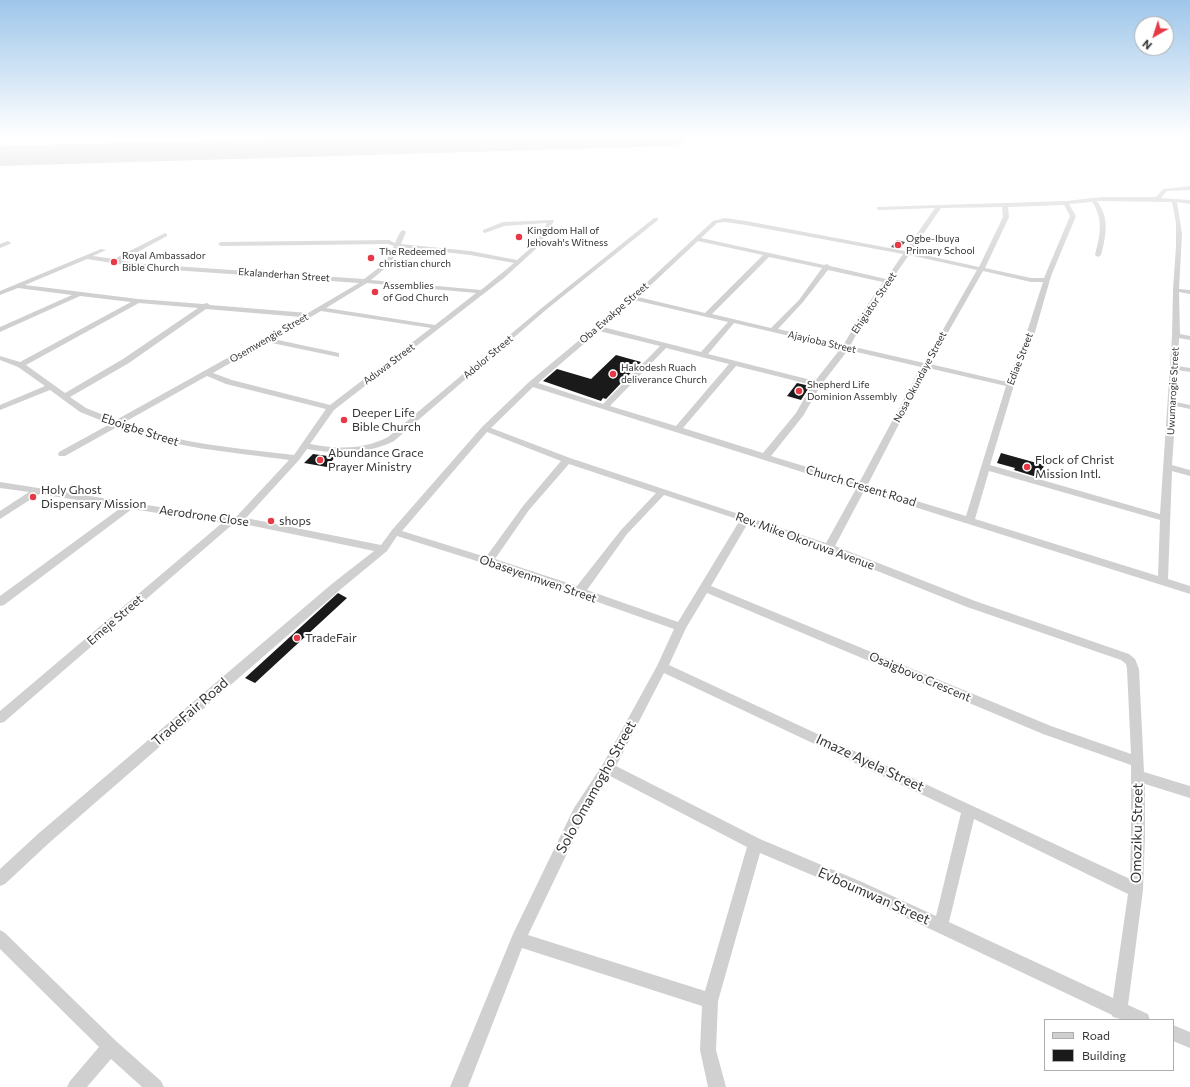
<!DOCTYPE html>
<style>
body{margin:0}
#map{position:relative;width:1190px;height:1087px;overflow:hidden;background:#fff;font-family:Commissioner,sans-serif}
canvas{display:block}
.legend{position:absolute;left:1044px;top:1019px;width:130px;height:52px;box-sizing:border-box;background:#fff;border:1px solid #adadad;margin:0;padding:5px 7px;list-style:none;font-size:12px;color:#333}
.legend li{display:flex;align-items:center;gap:8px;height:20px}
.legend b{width:20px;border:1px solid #adadad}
.north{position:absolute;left:1134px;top:16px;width:40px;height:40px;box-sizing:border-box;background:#fff;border:1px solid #adadad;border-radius:50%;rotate:219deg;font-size:11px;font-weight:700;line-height:16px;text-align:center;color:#333}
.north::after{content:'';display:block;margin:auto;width:14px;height:18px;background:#e63946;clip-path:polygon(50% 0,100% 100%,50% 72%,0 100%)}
</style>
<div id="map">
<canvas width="1190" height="1087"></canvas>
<ul class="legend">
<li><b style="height:5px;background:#d0d0d0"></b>Road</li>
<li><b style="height:11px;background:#1a1a1a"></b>Building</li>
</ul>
<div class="north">N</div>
</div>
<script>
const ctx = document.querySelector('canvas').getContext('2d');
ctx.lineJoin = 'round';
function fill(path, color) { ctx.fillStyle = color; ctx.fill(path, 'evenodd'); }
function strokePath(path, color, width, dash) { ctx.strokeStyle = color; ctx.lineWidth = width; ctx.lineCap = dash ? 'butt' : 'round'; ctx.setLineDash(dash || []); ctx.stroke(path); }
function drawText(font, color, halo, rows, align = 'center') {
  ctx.font = font + ' Commissioner,sans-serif'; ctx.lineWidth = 4; ctx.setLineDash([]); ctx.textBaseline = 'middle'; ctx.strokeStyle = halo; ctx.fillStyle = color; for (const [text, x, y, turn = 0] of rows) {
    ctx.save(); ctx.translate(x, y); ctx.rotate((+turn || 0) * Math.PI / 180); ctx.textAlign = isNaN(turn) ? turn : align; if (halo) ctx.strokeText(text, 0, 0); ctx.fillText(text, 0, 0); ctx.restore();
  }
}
const runway = new Path2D(`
 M 342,137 L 687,137 L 683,143 L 672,146 L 0,166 L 0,146 Z`);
const building = new Path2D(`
 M 897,240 L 905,242 L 900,249 L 891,247 Z
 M 616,355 L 641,362 L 606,399 L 603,398 L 601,401 L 543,381 L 557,369 L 591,379 Z
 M 797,383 L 810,386 L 801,400 L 787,396 Z
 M 1001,453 L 1044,465 L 1040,478 L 1014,470 L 1015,468 L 997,463 Z
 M 313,454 L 335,457 L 327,467 L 304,463 Z
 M 338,593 L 347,598 L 255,683 L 245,678 Z`);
const minor = new Path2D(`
 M 1151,137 L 1190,137 L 1190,139 L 1153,138 Z
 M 1190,186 L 1190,190 L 1167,191 L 1161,198 L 1190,200 L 1190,204 L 1177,202 L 1182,234 L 1179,289 L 1190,290 L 1190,294 L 1179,292 L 1180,334 L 1190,336 L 1190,340 L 1179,338 L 1178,366 L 1190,368 L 1190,372 L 1178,370 L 1176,402 L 1190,405 L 1190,409 L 1176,406 L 1172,465 L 1190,470 L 1190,476 L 1172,471 L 1168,579 L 1190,586 L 1190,594 L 864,491 L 835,546 L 975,601 L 1129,654 L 1135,659 L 1139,669 L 1144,772 L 1190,786 L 1190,798 L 1145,784 L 1145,836 L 1143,890 L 1128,1005 L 1148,1014 L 1150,1020 L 1124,1020 L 1113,1017 L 1112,1015 L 852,892 L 760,853 L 718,1001 L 716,1050 L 726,1087 L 708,1087 L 700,1050 L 702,1006 L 522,948 L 468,1087 L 450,1087 L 513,934 L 574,808 L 603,764 L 657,666 L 674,629 L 521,575 L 484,565 L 483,563 L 397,536 L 387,551 L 341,589 L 49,843 L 5,884 L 0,886 L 0,869 L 39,833 L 333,583 L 374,551 L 239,523 L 233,524 L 4,722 L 0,723 L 0,711 L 222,523 L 132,509 L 4,605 L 0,606 L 0,596 L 122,507 L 39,494 L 0,519 L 0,511 L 29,492 L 0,488 L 0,482 L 230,518 L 236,517 L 289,460 C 232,452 171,448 117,427 L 65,456 L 59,456 L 58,454 L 59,452 L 110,424 L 80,412 L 50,390 L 0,410 L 0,405 L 45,386 L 18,367 L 0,360 L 0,356 L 20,362 L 131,302 L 80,296 L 0,332 L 0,327 L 72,295 L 18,288 L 0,295 L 0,291 L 101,249 L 106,250 L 93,256 L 114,259 L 165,233 L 167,234 L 167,236 L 121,261 L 144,264 L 364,279 L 385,263 L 394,246 L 388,244 L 221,246 L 218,244 L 221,242 L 389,240 L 395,243 L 400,232 L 403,230 L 406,232 L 401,244 L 470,251 L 517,260 L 535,244 L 547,223 L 504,226 L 485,233 L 483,232 L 483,230 L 503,222 L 553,220 L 554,221 L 539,246 L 504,278 L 334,410 L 310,444 C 337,449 363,450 388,437 L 543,307 L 654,218 L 658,218 L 658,220 L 547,309 L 394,441 C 366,455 337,454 307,449 L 299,460 L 246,518 L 381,545 L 392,530 L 482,427 L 529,382 L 631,297 L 713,221 L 725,218 L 746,221 L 905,251 L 935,208 L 879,210 L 877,209 L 877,207 L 1066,201 L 1102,197 L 1156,197 L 1163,189 ZM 1097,201 L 1172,202 L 1176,223 L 1176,246 L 1173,290 L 1172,336 L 1160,514 L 990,465 L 1014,385 L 1035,332 L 1051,276 L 1076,216 L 1069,204 L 1092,202 C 1104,219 1100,235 1095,255 L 1098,257 L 1101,255 C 1106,235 1110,219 1097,201 ZM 1064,205 L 1070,216 L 1044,278 L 1031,278 L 985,268 L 1009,217 L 1008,207 ZM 1002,207 L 1003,217 L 979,267 L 911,252 L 941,208 ZM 725,222 L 746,225 L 903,254 L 886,279 L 830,266 L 827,264 L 824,265 L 701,238 L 717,223 ZM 698,241 L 763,255 L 705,313 L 638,297 ZM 400,247 L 470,255 L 514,263 L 481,290 L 371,280 L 389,265 ZM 909,255 L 977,270 L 924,363 L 850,346 L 868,313 ZM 769,257 L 822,268 L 799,300 L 771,328 L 712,314 ZM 87,259 L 144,268 L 359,283 L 308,313 L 210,305 L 207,303 L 203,304 L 138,299 L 25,285 ZM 828,270 L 883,282 L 862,313 L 844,344 L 778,329 L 803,302 ZM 983,271 L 1031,282 L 1043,282 L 1027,332 L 1007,382 L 930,364 ZM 367,283 L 476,293 L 435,325 L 326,308 ZM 634,300 L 728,322 L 701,352 L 603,327 ZM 139,303 L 198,308 L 123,359 L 65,393 L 26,365 ZM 206,309 L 301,317 L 116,420 L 86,408 L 70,397 L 129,363 ZM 321,311 L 431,328 L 330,405 L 232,380 L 213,373 L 267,342 L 339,357 L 339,353 L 273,339 ZM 734,323 L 841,348 L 815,381 L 708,354 ZM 599,331 L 660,346 L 603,404 L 538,383 ZM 666,348 L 729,364 L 676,426 L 610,406 ZM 848,350 L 921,367 L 859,483 L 771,456 L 803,416 L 821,385 ZM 736,366 L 812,385 L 796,413 L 763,453 L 683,428 ZM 928,368 L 1006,386 L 966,516 L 867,486 ZM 207,376 L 226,384 L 326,409 L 294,455 C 237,448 177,444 123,423 ZM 533,387 L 856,489 L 826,543 L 570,458 L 491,428 ZM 487,432 L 561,461 L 523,506 L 486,557 L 402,531 ZM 569,464 L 656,493 L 621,530 L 577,586 L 495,559 L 529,510 ZM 989,471 L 1160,520 L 1158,576 L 975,519 ZM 664,495 L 740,520 L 678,622 L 587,590 L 627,534 ZM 748,523 L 825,550 L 967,607 L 1121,660 L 1126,664 L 1127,669 L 1131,754 L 1051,726 L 711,586 ZM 707,593 L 1043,734 L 1131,765 L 1131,836 L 1130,879 L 669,665 L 686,628 ZM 664,673 L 961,813 L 936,916 L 862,882 L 760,839 L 616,766 ZM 610,776 L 747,847 L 705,991 L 528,935 L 584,818 ZM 974,819 L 1128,894 L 1113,998 L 949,922 Z
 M 8,241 L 11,243 L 10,244 L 0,248 L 0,244 Z
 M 0,930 L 5,933 L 116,1041 L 161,1081 L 164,1087 L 142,1087 L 111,1059 L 87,1087 L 67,1087 L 70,1081 L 99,1047 L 0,949 Z
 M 1173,1025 L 1190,1032 L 1190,1048 L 1173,1041 Z`);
const markers = [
 [519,237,4,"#e63946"],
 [898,245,4,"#e63946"],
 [371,258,4,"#e63946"],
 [114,262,4,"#e63946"],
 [375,292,4,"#e63946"],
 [613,374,4,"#e63946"],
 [799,391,4,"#e63946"],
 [344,420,4,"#e63946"],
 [320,460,4,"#e63946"],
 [1027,467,4,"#e63946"],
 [33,497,4,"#e63946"],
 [271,521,4,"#e63946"],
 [297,638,4,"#e63946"]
];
const farPoinames = [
 ["Kingdom Hall of",527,231],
 ["Jehovah's Witness",527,243],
 ["Ogbe-Ibuya",906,239],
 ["Primary School",906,251],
 ["The Redeemed",379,252],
 ["christian church",379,264],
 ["Royal Ambassador",122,256],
 ["Bible Church",122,268],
 ["Assemblies",383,286],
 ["of God Church",383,298],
 ["Hakodesh Ruach",621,368],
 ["deliverance Church",621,380],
 ["Shepherd Life",807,385],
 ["Dominion Assembly",807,397]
];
const farStreetnames = [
 ["Ekalanderhan Street",284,275,4],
 ["Ehigiator Street",874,303,-56],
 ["Oba Ewakpe Street",614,313,-41],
 ["Osemwengie Street",269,338,-30],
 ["Ajayioba Street",822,342,13],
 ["Adolor Street",488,357,-40],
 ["Ediae Street",1020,359,-69],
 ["Aduwa Street",389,364,-37],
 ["Nosa Okundaye Street",920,377,-62],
 ["Uwumarogie Street",1173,391,-87]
];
const poiNames = [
 ["Deeper Life",352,413],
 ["Bible Church",352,427],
 ["Abundance Grace",328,453],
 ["Prayer Ministry",328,467],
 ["Flock of Christ",1035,460],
 ["Mission Intl.",1035,474],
 ["Holy Ghost",41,490],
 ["Dispensary Mission",41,504],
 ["shops",279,521],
 ["TradeFair",305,638]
];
const streetNames = [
 ["Eboigbe Street",140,430,18],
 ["Church Cresent Road",861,486,17],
 ["Aerodrone Close",204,516,8],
 ["Rev. Mike Okoruwa Avenue",805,541,20],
 ["Obaseyenmwen Street",538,579,19],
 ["Emeje Street",115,620,-41],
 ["Osaigbovo Crescent",920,677,23]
];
const nearStreetnames = [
 ["TradeFair Road",190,712,-41],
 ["Imaze Ayela Street",870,763,25],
 ["Solo Omamogho Street",596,787,-61],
 ["Omoziku Street",1137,833,-89],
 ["Evboumwan Street",874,896,24]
];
fill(runway, '#c4c4c4');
fill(building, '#1a1a1a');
fill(minor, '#d0d0d0');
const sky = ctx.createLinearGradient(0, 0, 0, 289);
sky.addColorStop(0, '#9ec6ea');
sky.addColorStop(0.47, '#fff');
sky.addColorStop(1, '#ffffff00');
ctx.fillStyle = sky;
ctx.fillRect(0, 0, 1190, 289);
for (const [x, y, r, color] of markers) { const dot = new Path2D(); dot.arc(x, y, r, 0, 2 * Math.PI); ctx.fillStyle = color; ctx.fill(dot); strokePath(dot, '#fff', 1.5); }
drawText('10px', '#333', '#fff', farPoinames, 'left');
drawText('10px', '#333', '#fff', farStreetnames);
drawText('12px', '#333', '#fff', poiNames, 'left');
drawText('12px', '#333', '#fff', streetNames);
drawText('14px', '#333', '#fff', nearStreetnames);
</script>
